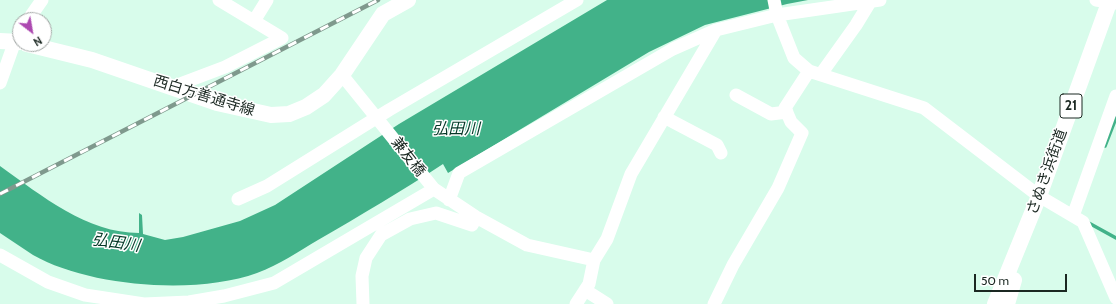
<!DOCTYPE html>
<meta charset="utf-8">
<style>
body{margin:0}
#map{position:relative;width:1116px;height:304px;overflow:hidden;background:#d8fceb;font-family:Cabin,sans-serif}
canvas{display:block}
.north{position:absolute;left:12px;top:12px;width:40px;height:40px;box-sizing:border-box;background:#fff;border:1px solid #a4a9a7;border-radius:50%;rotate:149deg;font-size:11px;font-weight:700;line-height:16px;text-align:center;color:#1b2822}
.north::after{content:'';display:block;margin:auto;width:14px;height:18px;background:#ac49b0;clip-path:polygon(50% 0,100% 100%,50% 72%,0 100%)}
.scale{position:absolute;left:974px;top:274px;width:93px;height:18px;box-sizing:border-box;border:2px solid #1b2822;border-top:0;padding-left:5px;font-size:12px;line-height:14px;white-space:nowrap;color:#1b2822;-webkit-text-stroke:3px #fff;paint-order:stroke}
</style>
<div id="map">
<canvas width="1116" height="304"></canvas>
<div class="north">N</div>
<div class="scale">50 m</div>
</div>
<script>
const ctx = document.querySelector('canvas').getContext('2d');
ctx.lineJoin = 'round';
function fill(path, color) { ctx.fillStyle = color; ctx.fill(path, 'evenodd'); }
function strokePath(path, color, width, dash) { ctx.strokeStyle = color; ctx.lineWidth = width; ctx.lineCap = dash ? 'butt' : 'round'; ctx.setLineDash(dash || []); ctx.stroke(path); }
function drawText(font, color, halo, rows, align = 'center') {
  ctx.font = font + ' Cabin,"Noto Sans JP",sans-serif'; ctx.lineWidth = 3; ctx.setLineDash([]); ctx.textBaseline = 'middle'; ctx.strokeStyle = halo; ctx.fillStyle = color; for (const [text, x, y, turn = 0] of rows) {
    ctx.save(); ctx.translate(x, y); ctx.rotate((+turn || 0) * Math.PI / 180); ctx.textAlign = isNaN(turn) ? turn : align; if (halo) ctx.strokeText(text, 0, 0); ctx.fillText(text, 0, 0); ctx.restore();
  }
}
const water = new Path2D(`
 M 607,0 L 808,0 L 787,4 L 705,25 L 649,52 L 448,173 L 443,164 C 402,191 361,215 318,240 C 299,251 279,265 257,273 C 197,295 89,287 33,255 C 22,248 11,240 0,233 L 0,166 C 42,196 87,233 139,233 L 139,213 L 142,215 L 143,234 L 165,240 L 183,237 L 240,221 L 275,205 L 399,124 Z`);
const stream = new Path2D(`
 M 1105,146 L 1116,118
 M 1087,222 L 1116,238`);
const minor = new Path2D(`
 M 774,0 L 777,15 L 794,58 L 809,71 L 924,108 L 1039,196 L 1083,222 L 1116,298
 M 1096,0 L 1116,3
 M 28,20 L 42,0
 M 254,21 L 267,0
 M 821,74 L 856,25 L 870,2
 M 342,75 L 434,189 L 476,217 L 527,245 L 594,260
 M 0,83 L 15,41 L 20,32
 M 172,87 L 225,67 L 282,38 L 219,0
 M 736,95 L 771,114 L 787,112
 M 664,117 L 717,145 L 721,153
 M 238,199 L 267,186 L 389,110 L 577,0
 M 449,200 L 459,173 L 673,49 L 716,30
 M 1073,216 L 1116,96
 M 0,255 L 48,282 L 85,295 L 144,304 L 189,302 L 224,296 L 274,283 L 434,189
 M 363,304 L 362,276 L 366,258 L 381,235 L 410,219 L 436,213 L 472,225 L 476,217
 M 576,304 L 589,284
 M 607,304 L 585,290 L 589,284 L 594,260 L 607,239 L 631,174 L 716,30 L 777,15 L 880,0
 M 714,304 L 733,265 L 778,188 L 802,133 L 791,122 L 785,108 L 809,71`);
const major = new Path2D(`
 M 0,41 L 20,42
 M 27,44 L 92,60 L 217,103 L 271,115 L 289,114 L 306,107 L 324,95 L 342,75 L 383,14 L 408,0
 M 995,304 L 1039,196 L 1110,0
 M 1007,304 L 1014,280`);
const rail = new Path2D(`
 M 0,194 L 378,0`);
const shields = [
 [1071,106,22]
];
const shieldNames = [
 ["21",1071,106]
];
const streetNames = [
 ["西白方善通寺線",204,96,17],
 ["兼友橋",408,157,52],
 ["さぬき浜街道",1047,172,-70]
];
const waterNames = [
 ["弘田川",456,129],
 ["弘田川",116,243,8]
];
fill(water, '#42b289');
strokePath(stream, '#42b289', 3.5);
strokePath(minor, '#fff', 13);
strokePath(major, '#fff', 16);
strokePath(rail, '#7f998d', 4.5);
strokePath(rail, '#fff', 3, [9]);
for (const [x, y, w] of shields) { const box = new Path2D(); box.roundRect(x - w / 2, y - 12, w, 24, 3); ctx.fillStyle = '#fff'; ctx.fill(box); strokePath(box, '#1b2822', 1); }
drawText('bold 14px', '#1b2822', null, shieldNames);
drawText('15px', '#1b2822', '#fff', streetNames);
drawText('italic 16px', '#053827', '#fff', waterNames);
</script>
